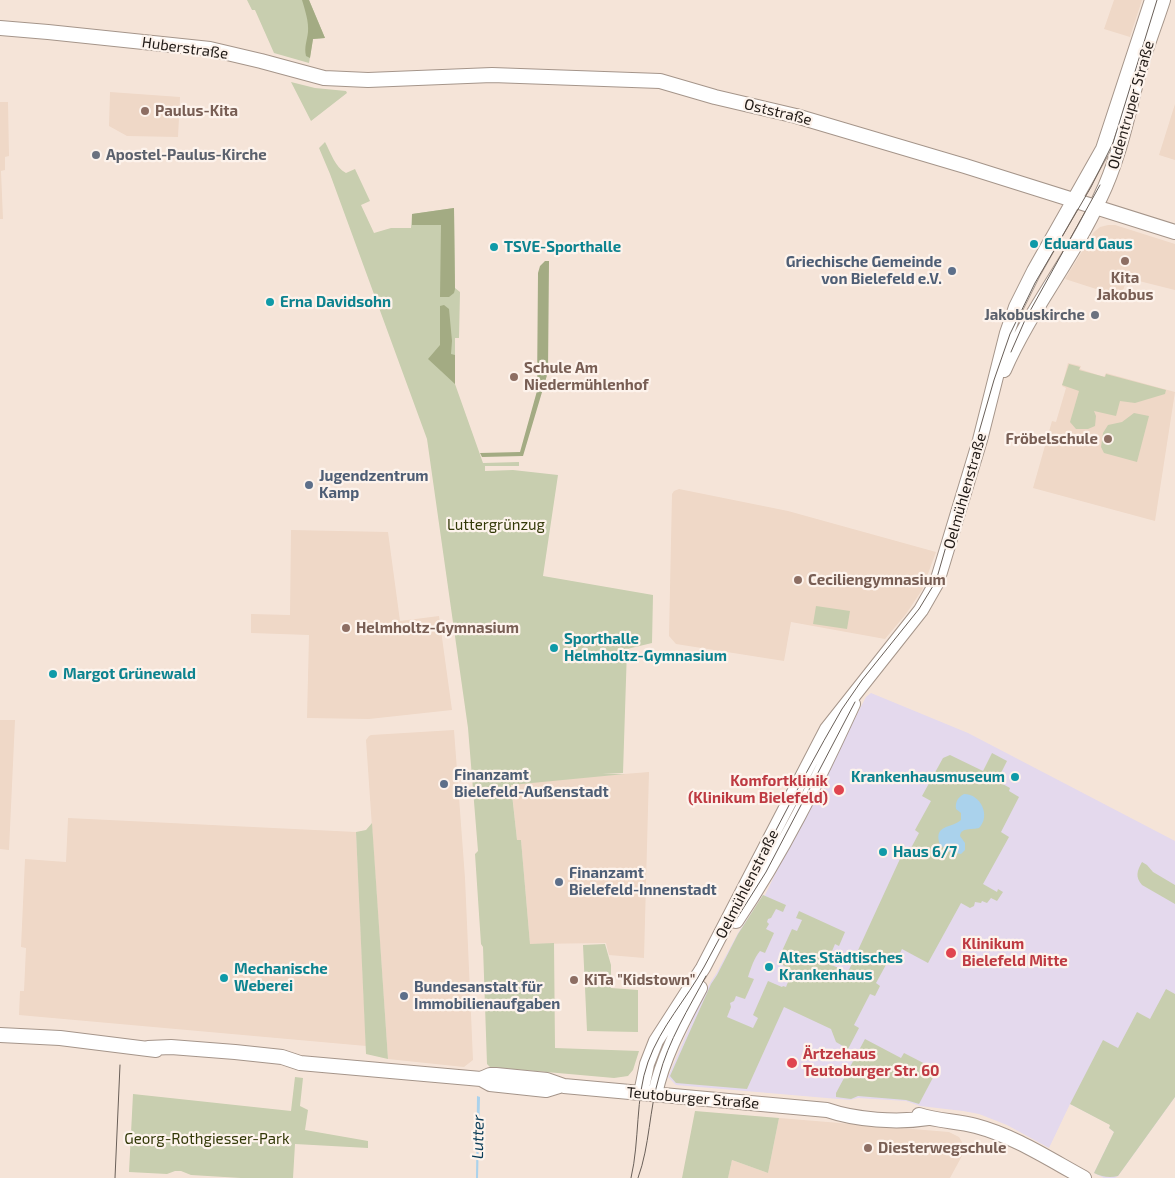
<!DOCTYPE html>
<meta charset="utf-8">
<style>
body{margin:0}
canvas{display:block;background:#f5e4d8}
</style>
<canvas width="1175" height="1178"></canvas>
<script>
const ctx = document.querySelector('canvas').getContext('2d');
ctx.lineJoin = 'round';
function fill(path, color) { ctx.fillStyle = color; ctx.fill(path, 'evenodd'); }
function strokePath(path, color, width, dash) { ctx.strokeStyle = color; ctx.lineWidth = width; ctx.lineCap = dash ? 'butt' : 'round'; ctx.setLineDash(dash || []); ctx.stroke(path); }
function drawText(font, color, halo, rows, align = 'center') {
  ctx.font = font + ' "Exo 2",sans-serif'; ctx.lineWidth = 4.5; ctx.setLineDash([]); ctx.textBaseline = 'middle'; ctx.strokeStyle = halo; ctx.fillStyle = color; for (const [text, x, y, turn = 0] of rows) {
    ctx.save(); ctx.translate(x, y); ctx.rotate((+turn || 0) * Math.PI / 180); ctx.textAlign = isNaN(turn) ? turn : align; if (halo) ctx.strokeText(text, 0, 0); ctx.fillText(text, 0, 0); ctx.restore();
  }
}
const built = new Path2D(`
 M 1114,0 L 1142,0 L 1130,37 L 1104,29 Z
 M 110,92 L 180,97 L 178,137 L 127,136 L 109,126 Z
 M 0,95 L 0,102 L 8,102 L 9,156 L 5,157 L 5,170 L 1,171 L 3,219 L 0,219 Z
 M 1175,104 L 1175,160 L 1159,155 Z
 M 1108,225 L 1115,225 L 1175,244 L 1175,290 L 1127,278 L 1121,297 L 1065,279 L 1094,232 L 1100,227 Z
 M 1068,363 L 1081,366 L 1080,369 L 1104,377 L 1106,373 L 1175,392 L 1155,521 L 1033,488 L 1052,421 L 1056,422 L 1066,388 L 1062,386 Z
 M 679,489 L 788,511 L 936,552 L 922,590 L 906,614 L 885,639 L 791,622 L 784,661 L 676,644 L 669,636 L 672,494 L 674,491 Z
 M 291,530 L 388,532 L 400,621 L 439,616 L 452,710 L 369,719 L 307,718 L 309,635 L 251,633 L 251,614 L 290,615 Z
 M 0,720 L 15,720 L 9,850 L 0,849 Z
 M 454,730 L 465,878 L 473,1060 L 464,1067 L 388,1059 L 366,740 L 369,736 L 371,735 Z
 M 649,772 L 644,958 L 609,955 L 606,943 L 530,944 L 521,840 L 517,840 L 511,783 Z
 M 68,818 L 356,832 L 366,1046 L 19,1015 L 20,991 L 24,991 L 26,948 L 21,947 L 25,859 L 66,862 Z
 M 779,1118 L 949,1132 L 959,1137 L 962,1142 L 963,1154 L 950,1178 L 728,1178 L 732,1160 L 768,1173 Z`);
const medical = new Path2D(`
 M 871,693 L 968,733 L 1175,841 L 1175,1097 L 1118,1176 L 1115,1178 L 1104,1178 L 1094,1173 L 1114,1132 L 1109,1128 L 1111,1125 L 1070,1104 L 1049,1148 L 1007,1125 L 979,1114 L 963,1111 L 920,1106 L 906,1101 L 858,1098 L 850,1100 L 838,1099 L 676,1085 L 668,1077 L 698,1007 L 710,983 L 716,974 L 738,933 L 763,895 L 765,895 L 801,821 L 866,697 Z`);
const green = new Path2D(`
 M 247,0 L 309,0 L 325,38 L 313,39 L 309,63 L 274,53 L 255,10 L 252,10 Z
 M 291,82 L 315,88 L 346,91 L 347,93 L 311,121 Z
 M 325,142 C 331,153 335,167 346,173 L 355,169 L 370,201 L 361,205 L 374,233 L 391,228 L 411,228 L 412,214 L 454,208 L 455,288 L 460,292 L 459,338 L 455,338 L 455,384 L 483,463 L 519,462 L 519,466 L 485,466 L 485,471 L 513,470 L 558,475 L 543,576 L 653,595 L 652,643 L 627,649 L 623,773 L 602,774 L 625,774 L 511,785 L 517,840 L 521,840 L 530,944 L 554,943 L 555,1048 L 639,1051 L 633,1070 L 628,1076 L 614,1078 L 490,1067 L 487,1064 L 483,947 L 481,944 L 475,854 L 478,851 L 468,728 L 427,439 L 330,174 L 319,148 Z
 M 1069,364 L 1080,367 L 1079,370 L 1105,377 L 1106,374 L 1166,390 L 1165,394 L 1135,403 L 1120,401 L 1116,416 L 1094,411 L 1096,416 L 1095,426 L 1088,429 L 1076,429 L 1070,422 L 1079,391 L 1062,385 Z
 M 1134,413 L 1149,416 L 1137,462 L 1104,453 L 1101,447 L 1103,433 L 1108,425 L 1122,422 Z
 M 816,606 L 850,611 L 847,629 L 813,624 Z
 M 992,753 L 1007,761 L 997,781 L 1010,788 L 1009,791 L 1019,797 L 1001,832 L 1009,837 L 983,884 L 997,892 L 998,889 L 1003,892 L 997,901 L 991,898 L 987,903 L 982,901 L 981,903 L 975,902 L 974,906 L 970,908 L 961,903 L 928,963 L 902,949 L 899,955 L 893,952 L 876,983 L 880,986 L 875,996 L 870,994 L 854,1025 L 859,1028 L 848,1049 L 836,1042 L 831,1029 L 784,1007 L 747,1089 L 676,1083 L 670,1076 L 711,984 L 717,975 L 738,934 L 763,895 L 786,905 L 783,912 L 776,909 L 771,918 L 768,919 L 767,922 L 769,924 L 766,929 L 774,933 L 765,953 L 760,951 C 754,958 751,968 748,977 L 754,979 L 745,999 L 736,996 L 734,1001 L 730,1003 L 731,1007 L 727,1017 L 753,1028 L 758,1018 L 753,1015 L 768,981 L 782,987 L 783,986 L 786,987 L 792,972 L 790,971 L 790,969 L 777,962 L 792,929 L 797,931 L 802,920 L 796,918 L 799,911 L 845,932 L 839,946 L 835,944 L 827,963 L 848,972 L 905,848 L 910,850 L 919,833 L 915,830 L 931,801 L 922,796 L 943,758 L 950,755 L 983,771 Z
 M 372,823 L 388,1059 L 366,1054 L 356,832 L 366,830 Z
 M 1142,862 L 1147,865 L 1153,872 L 1175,885 L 1175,904 L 1142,885 C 1135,877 1137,871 1142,862 Z
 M 605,944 L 611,965 L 611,988 L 638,990 L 638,1032 L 587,1031 L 583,945 Z
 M 1166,989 L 1175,994 L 1175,1097 L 1118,1176 C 1110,1178 1102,1177 1094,1173 L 1114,1132 L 1109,1128 L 1110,1125 L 1070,1104 L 1103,1040 L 1118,1048 L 1137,1012 L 1150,1019 Z
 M 865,1039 L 901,1058 L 904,1053 L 937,1070 L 919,1104 L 906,1100 L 858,1096 L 851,1099 L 836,1097 L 836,1093 Z
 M 295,1077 L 303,1078 L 300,1106 L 308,1110 L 305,1130 L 368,1141 L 368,1148 L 295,1144 L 293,1178 L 241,1178 L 191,1175 L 181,1171 L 175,1171 L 167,1174 L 129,1172 L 133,1094 L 291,1111 Z
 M 695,1111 L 779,1118 L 768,1173 L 732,1160 L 728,1178 L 682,1178 Z`);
const forest = new Path2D(`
 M 302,0 L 309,0 L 325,38 L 313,39 L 310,58 L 306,56 C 304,47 307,41 308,32 C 309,22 305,10 302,0 Z
 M 454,208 L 455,289 L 454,293 L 449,297 L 440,297 L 441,225 L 412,225 L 412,214 Z
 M 545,261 L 549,261 L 548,372 L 523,456 L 482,457 L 480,453 L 520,452 L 537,391 L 538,273 L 540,266 Z
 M 444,305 L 449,309 L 452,341 L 451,354 L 455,355 L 455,384 L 428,359 L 440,345 L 440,306 Z`);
const water = new Path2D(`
 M 964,794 C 981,794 991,816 979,828 C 972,830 961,827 960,836 L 965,843 L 965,850 L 961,854 L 950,852 L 940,845 C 933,824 951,829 961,820 L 961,813 L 956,809 C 955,802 958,797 964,794 Z
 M 477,1096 L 480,1097 L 478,1178 L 476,1178 Z`);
const minor = new Path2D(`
 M 0,28 L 48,32 L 210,49 L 261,61 L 324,78 L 368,80 L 492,75 L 660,81 L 715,97 L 796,116 L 965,166 L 1175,232
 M 1004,370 C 1030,310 1073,258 1100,198 C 1118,161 1126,122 1136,83 C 1143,55 1154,28 1163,0
 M 736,921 C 782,853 819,778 853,704
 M 0,1035 L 60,1038 L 156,1050
 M 148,1048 L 171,1047 L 235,1052 L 282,1057 L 300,1063 L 481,1079 L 490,1084 L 546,1090 L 559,1086
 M 481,1079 L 490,1075 L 496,1075 L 547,1080 L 564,1086 L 827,1110 C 856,1120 897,1123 928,1118
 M 641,1093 L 647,1064 L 656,1041 L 703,968 L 827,729 L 921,610 L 937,582 L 980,440 L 1007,333 L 1016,307 L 1034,271 L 1103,149 L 1152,0
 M 655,1094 C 663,1056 682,1022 700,988
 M 919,1115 C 937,1121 958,1121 976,1126 C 1014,1136 1049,1159 1084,1178`);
const tram = new Path2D(`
 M 1011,352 L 1025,320 L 1100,185
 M 734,923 L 766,872 L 855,702
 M 115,1178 L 120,1065
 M 631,1178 C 640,1140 635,1098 648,1062 C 661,1026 686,1000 704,967 C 751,881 793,793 842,709 L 862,680 L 919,609 L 936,581 L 994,380 L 1010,334 L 1035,283 L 1091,187 L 1113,143 L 1157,0
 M 638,1178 C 650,1145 649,1110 659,1077 C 668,1041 689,1008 706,976`);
const markers = [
 [145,111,5,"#8d6e63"],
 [96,155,5,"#6b7280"],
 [1034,244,5,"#0f9aa8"],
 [494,247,5,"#0f9aa8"],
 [1125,261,5,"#8d6e63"],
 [952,271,5,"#5c6f8a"],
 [270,302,5,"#0f9aa8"],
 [1095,315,5,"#6b7280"],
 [514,377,5,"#8d6e63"],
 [1108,439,5,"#8d6e63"],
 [309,485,5,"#5c6f8a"],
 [798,580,5,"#8d6e63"],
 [346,628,5,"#8d6e63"],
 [554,648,5,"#0f9aa8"],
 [53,674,5,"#0f9aa8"],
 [1015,777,5,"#0f9aa8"],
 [444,784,5,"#5c6f8a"],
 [839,790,6,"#e0444e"],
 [883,852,5,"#0f9aa8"],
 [559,882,5,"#5c6f8a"],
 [951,953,6,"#e0444e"],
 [769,967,5,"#0f9aa8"],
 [224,978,5,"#0f9aa8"],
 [574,980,5,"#8d6e63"],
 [404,996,5,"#5c6f8a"],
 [792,1063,6,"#e0444e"],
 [868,1148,5,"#8d6e63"]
];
const streetNames = [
 ["Huberstraße",185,48,8],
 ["Oldentruper Straße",1131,105,-74],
 ["Oststraße",778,112,14],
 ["Oelmühlenstraße",965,491,-74],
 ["Oelmühlenstraße",747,884,-63],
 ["Teutoburger Straße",693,1098,5]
];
const educationNames = [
 ["Paulus-Kita",155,111],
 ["Kita",1125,278,"center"],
 ["Jakobus",1125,295,"center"],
 ["Schule Am",524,368],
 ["Niedermühlenhof",524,385],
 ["Fröbelschule",1098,439,"right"],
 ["Ceciliengymnasium",808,580],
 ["Helmholtz-Gymnasium",356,628],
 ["KiTa \"Kidstown\"",584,980],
 ["Diesterwegschule",878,1148]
];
const worshipNames = [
 ["Apostel-Paulus-Kirche",106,155],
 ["Jakobuskirche",1085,315,"right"]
];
const cultureNames = [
 ["Eduard Gaus",1044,244],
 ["TSVE-Sporthalle",504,247],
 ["Erna Davidsohn",280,302],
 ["Sporthalle",564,639],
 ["Helmholtz-Gymnasium",564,656],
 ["Margot Grünewald",63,674],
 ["Krankenhausmuseum",1005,777,"right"],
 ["Haus 6/7",893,852],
 ["Altes Städtisches",779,958],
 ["Krankenhaus",779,975],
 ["Mechanische",234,969],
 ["Weberei",234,986]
];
const serviceNames = [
 ["Griechische Gemeinde",942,262,"right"],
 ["von Bielefeld e.V.",942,279,"right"],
 ["Jugendzentrum",319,476],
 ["Kamp",319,493],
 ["Finanzamt",454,775],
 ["Bielefeld-Außenstadt",454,792],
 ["Finanzamt",569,873],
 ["Bielefeld-Innenstadt",569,890],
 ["Bundesanstalt für",414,987],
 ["Immobilienaufgaben",414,1004]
];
const parkNames = [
 ["Luttergrünzug",496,525],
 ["Georg-Rothgiesser-Park",207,1139]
];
const healthNames = [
 ["Komfortklinik",828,781,"right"],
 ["(Klinikum Bielefeld)",828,798,"right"],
 ["Klinikum",962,944],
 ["Bielefeld Mitte",962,961],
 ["Ärtzehaus",803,1054],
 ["Teutoburger Str. 60",803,1071]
];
const waterNames = [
 ["Lutter",478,1137,-89]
];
fill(built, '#efd8c7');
fill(medical, '#e4d9ed');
fill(green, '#c8ceaf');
fill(forest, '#a3ab83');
fill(water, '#aad2ec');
strokePath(minor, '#a5958a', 16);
strokePath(minor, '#fff', 14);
strokePath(tram, '#695f58', 1);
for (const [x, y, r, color] of markers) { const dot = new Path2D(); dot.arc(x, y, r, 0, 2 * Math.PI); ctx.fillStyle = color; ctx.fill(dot); strokePath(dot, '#fdf3ec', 2); }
drawText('15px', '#201a16', '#fdf3ec', streetNames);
drawText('bold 15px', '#785e54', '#fdf3ec', educationNames, 'left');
drawText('bold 15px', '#5b616d', '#fdf3ec', worshipNames, 'left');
drawText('bold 15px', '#0d838f', '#fdf3ec', cultureNames, 'left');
drawText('bold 15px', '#4e5e75', '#fdf3ec', serviceNames, 'left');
drawText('15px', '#323807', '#fdf3ec', parkNames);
drawText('bold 15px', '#be3a42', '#fdf3ec', healthNames, 'left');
drawText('italic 16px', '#093c57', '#fdf3ec', waterNames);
</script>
